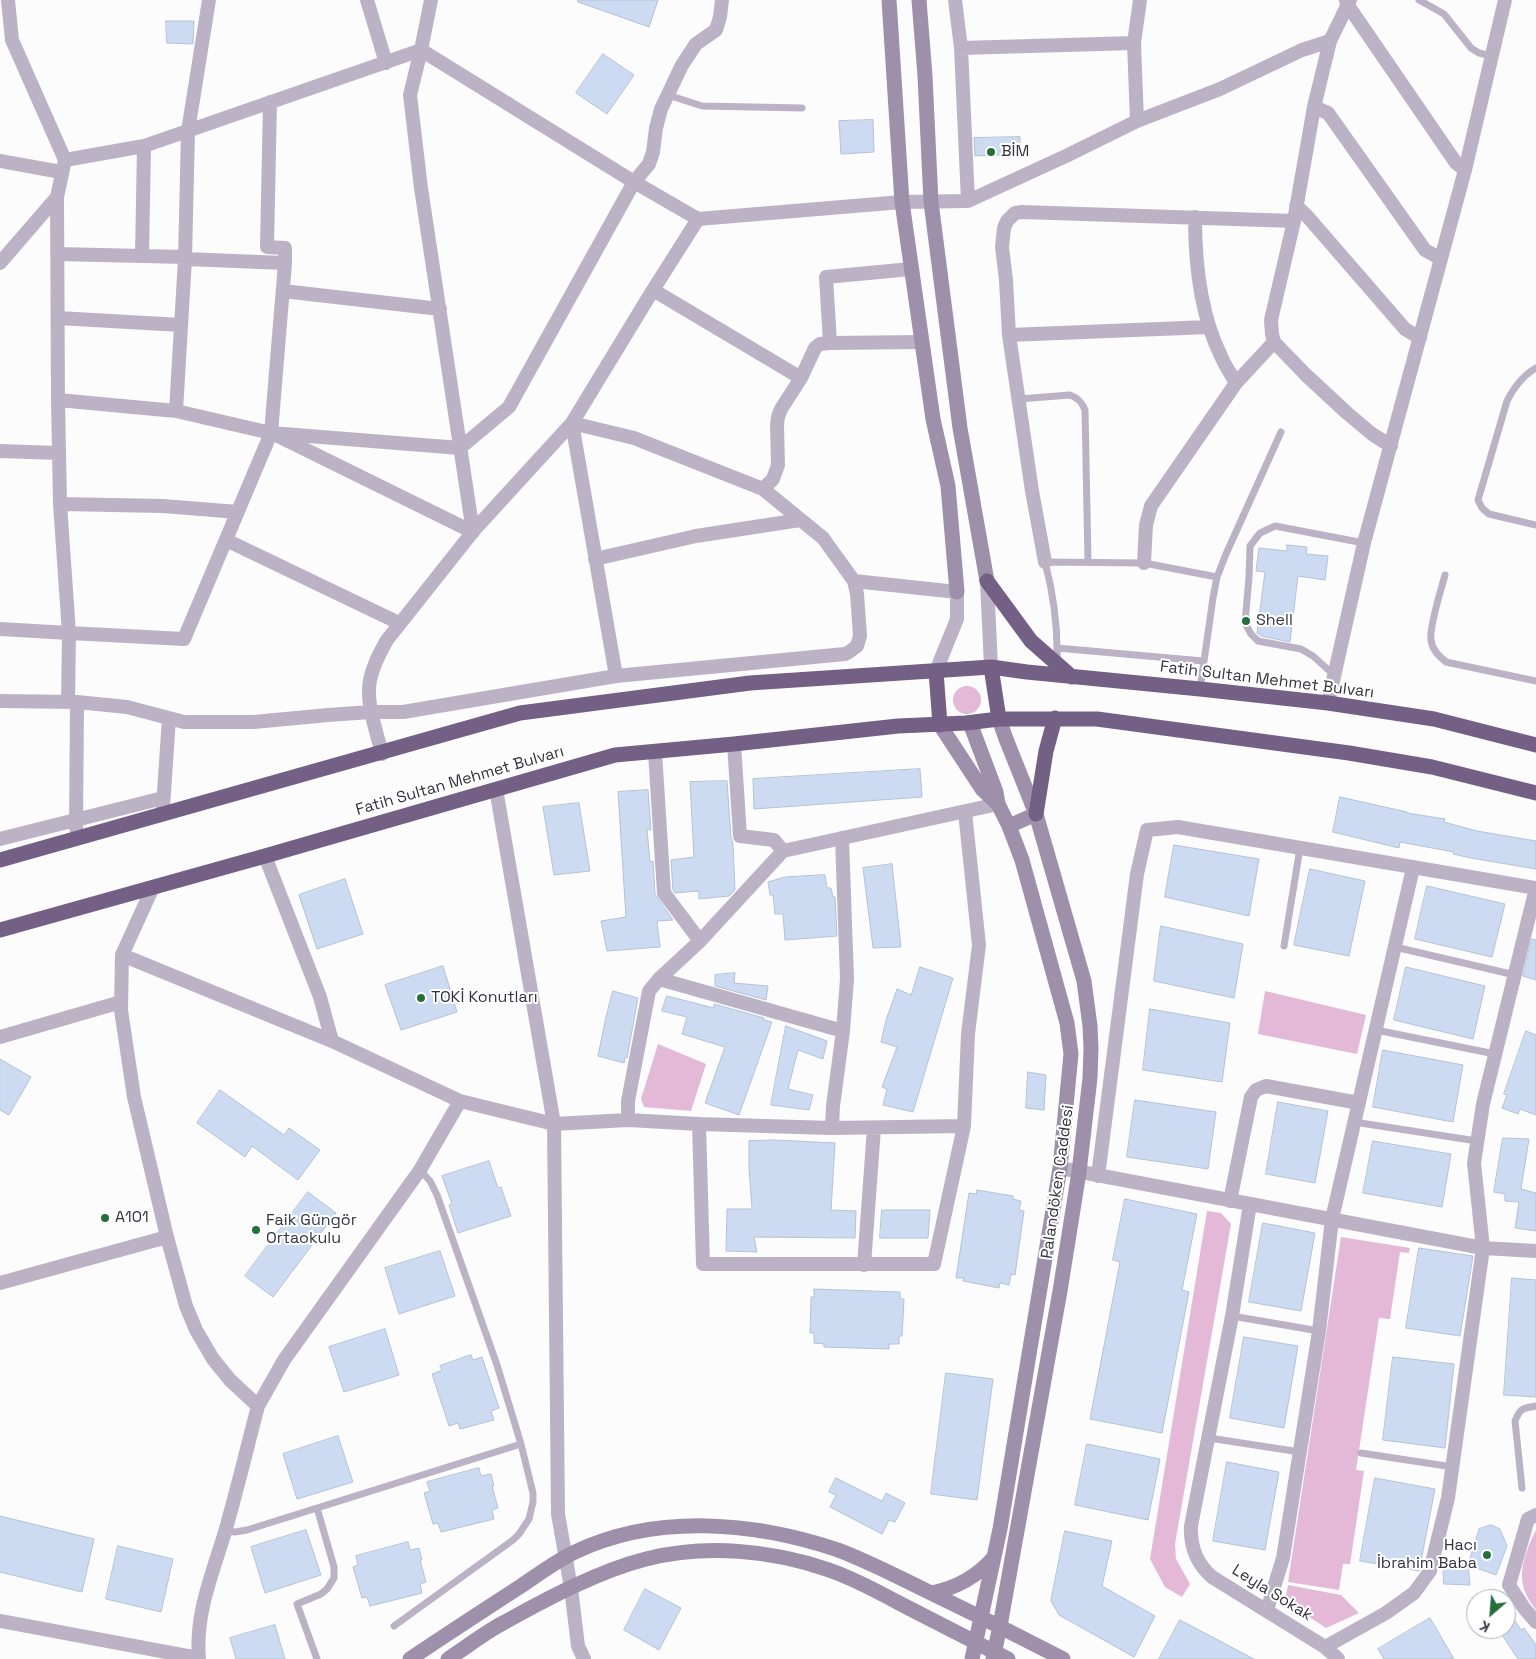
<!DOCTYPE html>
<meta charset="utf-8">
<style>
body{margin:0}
#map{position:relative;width:1536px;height:1659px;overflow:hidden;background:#fcfcfc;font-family:"Space Grotesk",sans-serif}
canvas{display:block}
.north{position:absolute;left:1466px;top:1589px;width:50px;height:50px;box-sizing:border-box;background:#fff;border:1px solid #adaeb1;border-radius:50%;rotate:207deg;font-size:14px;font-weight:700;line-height:20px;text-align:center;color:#33343d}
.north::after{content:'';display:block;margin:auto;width:18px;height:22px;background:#256f3d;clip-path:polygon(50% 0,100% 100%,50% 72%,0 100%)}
</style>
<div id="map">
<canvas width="1536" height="1659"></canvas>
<div class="north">K</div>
</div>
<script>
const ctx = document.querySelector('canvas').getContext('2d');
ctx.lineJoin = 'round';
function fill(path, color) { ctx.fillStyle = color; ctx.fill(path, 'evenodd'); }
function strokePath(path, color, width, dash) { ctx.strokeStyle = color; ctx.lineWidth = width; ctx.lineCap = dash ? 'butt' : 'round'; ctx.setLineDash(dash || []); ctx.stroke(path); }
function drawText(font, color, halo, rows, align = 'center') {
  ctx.font = font + ' "Space Grotesk",sans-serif'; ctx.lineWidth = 4; ctx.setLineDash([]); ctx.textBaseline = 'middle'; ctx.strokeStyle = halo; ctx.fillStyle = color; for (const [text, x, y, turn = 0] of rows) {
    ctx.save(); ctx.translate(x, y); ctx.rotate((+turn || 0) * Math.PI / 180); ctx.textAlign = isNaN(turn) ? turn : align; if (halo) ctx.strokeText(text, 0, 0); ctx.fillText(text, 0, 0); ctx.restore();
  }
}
const green = new Path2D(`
 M953 700a14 14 0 1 1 28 0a14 14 0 1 1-28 0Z
 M 1265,991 L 1366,1015 L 1357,1054 L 1258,1034 Z
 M 658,1044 L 706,1064 L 691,1111 L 644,1107 L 641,1099 Z
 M 1207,1211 L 1221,1213 L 1231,1224 L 1175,1544 L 1176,1559 L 1190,1584 L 1182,1597 L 1165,1587 L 1150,1559 Z
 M 1341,1237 L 1410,1248 L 1409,1253 L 1400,1252 L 1390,1319 L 1379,1318 L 1356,1470 L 1364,1471 L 1350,1564 L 1343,1564 L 1339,1590 L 1288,1582 Z
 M 1536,1530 L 1536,1610 C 1531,1603 1524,1593 1523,1585 C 1519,1567 1528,1546 1536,1530 Z
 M 1288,1585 L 1341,1595 L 1359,1613 L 1326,1628 L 1285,1601 Z`);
const building = new Path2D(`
 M 578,0 L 658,0 L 649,27 L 578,2 Z
 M 166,21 L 194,21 L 193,44 L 167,43 Z
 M 603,54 L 634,75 L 607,114 L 576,93 Z
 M 873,120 L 874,152 L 841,154 L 839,121 Z
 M 1020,137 L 1020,154 L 975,156 L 974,138 Z
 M 1287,545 L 1307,547 L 1306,554 L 1328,556 L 1325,580 L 1298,576 L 1290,642 L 1261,636 L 1257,633 L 1265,572 L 1256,571 L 1259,548 L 1287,551 Z
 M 920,769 L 922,797 L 754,809 L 753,779 Z
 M 727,781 L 731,837 L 733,844 L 735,890 L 729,896 L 699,899 L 699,891 L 675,893 L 673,890 L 671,860 L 694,857 L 690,782 Z
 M 648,790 L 651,830 L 647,829 L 650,862 L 653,861 L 655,894 L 673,920 L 657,921 L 660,947 L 607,951 L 601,921 L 626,917 L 618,792 Z
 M 1340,797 L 1407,812 L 1407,813 L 1445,819 L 1444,822 L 1477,831 L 1536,841 L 1536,869 L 1471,858 L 1453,854 L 1454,852 L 1400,842 L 1399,848 L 1333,832 Z
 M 579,803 L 590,871 L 554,875 L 543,807 Z
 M 1174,845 L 1259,859 L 1249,916 L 1165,897 Z
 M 892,864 L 901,947 L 873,948 L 863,868 Z
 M 1310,869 L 1365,881 L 1349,956 L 1294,945 Z
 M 825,875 L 827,888 L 831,888 L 833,897 L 835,897 L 837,936 L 785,940 L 783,914 L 775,914 L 773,895 L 770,895 L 768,882 L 785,877 Z
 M 345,879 L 363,934 L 317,949 L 299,895 Z
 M 1427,886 L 1505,904 L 1492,957 L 1415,939 Z
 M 1161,926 L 1243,944 L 1234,998 L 1154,981 Z
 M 1532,939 L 1536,940 L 1536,980 L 1523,976 Z
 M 443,966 L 457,1012 L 401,1030 L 385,985 Z
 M 920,967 L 953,978 L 913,1112 L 883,1105 L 887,1089 L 882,1087 L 897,1047 L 881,1042 L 886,1020 L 897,989 L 911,995 Z
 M 1406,967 L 1485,986 L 1473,1039 L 1394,1020 Z
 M 735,973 L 734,983 L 768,986 L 766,1000 L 715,986 L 715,975 Z
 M 613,991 L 638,998 L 627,1058 L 625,1057 L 624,1063 L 598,1056 L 606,1017 Z
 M 667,996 L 714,1008 L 714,1004 L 764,1018 L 764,1020 L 772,1022 L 739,1115 L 705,1103 L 725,1047 L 682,1034 L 687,1017 L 662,1011 Z
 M 1150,1009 L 1230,1023 L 1222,1082 L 1143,1070 Z
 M 786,1026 L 827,1041 L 823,1059 L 798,1050 L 788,1089 L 813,1095 L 809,1110 L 771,1105 Z
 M 1526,1031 L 1536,1035 L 1536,1115 L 1520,1109 L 1518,1114 L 1502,1108 L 1507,1095 L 1504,1094 Z
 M 1383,1050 L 1463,1065 L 1453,1122 L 1373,1107 Z
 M 0,1059 L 31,1077 L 9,1115 L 0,1110 Z
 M 1028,1072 L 1046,1075 L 1044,1110 L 1026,1108 Z
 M 220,1090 L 284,1135 L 289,1128 L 320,1150 L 298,1180 L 252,1146 L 245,1157 L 197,1123 Z
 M 1135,1100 L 1216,1112 L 1208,1169 L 1127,1157 Z
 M 1278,1102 L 1328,1111 L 1315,1183 L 1266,1174 Z
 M 1503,1138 L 1529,1139 L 1521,1189 L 1536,1193 L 1536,1231 L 1515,1228 L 1519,1202 L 1505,1201 L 1505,1194 L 1494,1192 Z
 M 775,1140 L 835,1143 L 831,1210 L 856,1211 L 855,1238 L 754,1237 L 757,1252 L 726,1251 L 727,1209 L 752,1209 L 749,1168 L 749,1141 Z
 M 1373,1141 L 1451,1154 L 1442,1207 L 1363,1193 Z
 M 489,1161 L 498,1188 L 501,1187 L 511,1216 L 458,1233 L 449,1205 L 452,1204 L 442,1176 Z
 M 977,1190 L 1013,1196 L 1013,1199 L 1021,1201 L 1019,1210 L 1024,1211 L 1015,1275 L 1011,1274 L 1009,1285 L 1000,1283 L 999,1288 L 963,1281 L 964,1278 L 956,1278 L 969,1193 L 976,1194 Z
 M 308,1192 L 336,1213 L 273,1297 L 245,1276 Z
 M 1125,1199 L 1197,1214 L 1182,1290 L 1189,1292 L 1162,1433 L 1090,1419 L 1120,1262 L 1113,1260 Z
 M 882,1210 L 930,1210 L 928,1238 L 880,1238 Z
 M 1263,1223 L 1315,1233 L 1301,1311 L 1249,1302 Z
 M 1419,1248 L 1473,1256 L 1460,1336 L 1406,1328 Z
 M 440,1251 L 455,1296 L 399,1314 L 385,1268 Z
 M 1512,1278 L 1536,1280 L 1536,1397 L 1504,1395 Z
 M 814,1289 L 900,1292 L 900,1299 L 904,1299 L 902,1336 L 899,1336 L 899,1344 L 889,1344 L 889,1349 L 824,1347 L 824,1344 L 814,1343 L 814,1333 L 810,1333 L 811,1297 L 814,1297 Z
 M 385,1329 L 399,1375 L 344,1392 L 329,1347 Z
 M 1244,1337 L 1298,1346 L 1284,1428 L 1230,1418 Z
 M 471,1355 L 473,1360 L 482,1357 L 499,1408 L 491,1411 L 494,1420 L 460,1429 L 458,1423 L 449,1426 L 432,1374 L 442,1370 L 440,1366 Z
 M 1393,1357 L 1454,1364 L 1445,1448 L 1383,1440 Z
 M 946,1373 L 993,1379 L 977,1500 L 931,1494 Z
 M 338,1436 L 353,1482 L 297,1499 L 283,1454 Z
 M 1087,1444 L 1160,1459 L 1148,1520 L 1075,1505 Z
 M 1227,1462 L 1279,1472 L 1265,1550 L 1213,1541 Z
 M 479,1468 L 481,1476 L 491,1474 L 494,1486 L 492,1486 L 498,1508 L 492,1510 L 494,1519 L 441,1532 L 438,1523 L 433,1524 L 424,1493 L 430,1491 L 427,1482 Z
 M 836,1478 L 882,1501 L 886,1493 L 905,1503 L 895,1522 L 889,1520 L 882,1534 L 830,1507 L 836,1495 L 829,1492 Z
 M 1375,1478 L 1435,1489 L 1419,1571 L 1360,1561 Z
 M 0,1516 L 94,1539 L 82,1592 L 0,1572 Z
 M 1491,1525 L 1500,1529 L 1507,1546 L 1496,1575 L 1468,1565 L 1479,1529 Z
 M 306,1530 L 321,1575 L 265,1593 L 251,1547 Z
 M 1065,1531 L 1112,1541 L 1102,1586 L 1155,1616 L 1134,1657 L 1059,1615 L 1051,1601 Z
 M 408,1542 L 410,1550 L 419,1548 L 422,1560 L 420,1560 L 426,1582 L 420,1584 L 422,1593 L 370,1606 L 367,1597 L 362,1598 L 353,1567 L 358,1565 L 356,1556 Z
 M 118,1546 L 173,1559 L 161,1612 L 106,1599 Z
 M 1443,1563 L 1468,1565 L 1470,1585 L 1444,1584 Z
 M 645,1589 L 681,1608 L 659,1650 L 624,1630 Z
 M 1506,1607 L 1521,1630 L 1524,1628 L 1536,1645 L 1536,1659 L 1518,1659 L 1498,1629 L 1506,1629 Z
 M 1430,1618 L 1454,1659 L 1384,1659 L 1378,1649 Z
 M 1180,1620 L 1254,1659 L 1159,1659 Z
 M 275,1625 L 285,1659 L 236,1659 L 230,1638 Z`);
const lane = new Path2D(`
 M 1419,0 L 1444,14 L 1471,48 L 1479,53 L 1492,56
 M 668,95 L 702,106 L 802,108
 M 1536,368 C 1522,376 1514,387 1507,401 L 1478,500 L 1482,508 L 1489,514 L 1536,525
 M 1019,399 L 1070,395 C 1078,398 1082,402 1085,410 L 1088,562
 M 1445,575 C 1441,590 1429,627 1431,640 C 1432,650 1439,656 1446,662 L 1536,681
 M 1057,648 L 1203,661
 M 1057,662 C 1058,628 1054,596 1045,562 L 1144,563 L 1217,577
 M 1334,675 L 1313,656 L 1301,649 L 1258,641 L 1251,634 L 1245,623 L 1249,577 L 1250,546 L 1260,533 L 1275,526 L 1364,543
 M 1200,689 L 1213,598 L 1217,577 L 1226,554 L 1281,432
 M 1284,946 L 1300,848
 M 1395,947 L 1515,975
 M 1376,1030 L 1495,1054
 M 1354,1122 L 1477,1141
 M 1232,1316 L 1319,1331
 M 1209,1438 L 1300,1452
 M 1361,1453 L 1453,1467
 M 1522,1488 L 1515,1421 C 1520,1408 1523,1408 1536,1406
 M 225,1531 L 235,1532 L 247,1530 L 521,1444
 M 394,1626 L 513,1540 L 519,1534 L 529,1519 L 533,1502 L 533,1493 L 521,1444 L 497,1365 L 437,1195 L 430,1181 L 420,1170
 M 317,1659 L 297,1604 L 321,1594 L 327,1589 L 334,1578 L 334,1567 L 317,1508`);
const street = new Path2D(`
 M 8,0 L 12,40 L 65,160
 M 367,0 L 386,63
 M 431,0 L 421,50 L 410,95 L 421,188 L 473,532
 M 955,0 L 961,48 L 968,201 L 1066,156 L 1137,121 L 1220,89 L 1302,50 L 1330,41
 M 1346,0 L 1347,4 L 1456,163 L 1465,170
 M 1350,0 L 1330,41 L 1314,107 L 1294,221 L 1271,320 L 1272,334 L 1274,342 L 1306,375 L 1347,413 L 1372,434 L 1391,446
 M 961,48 L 1134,43
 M 270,102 L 267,247 L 285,248 L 285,263
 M 1314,107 L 1328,113 L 1425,250 L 1441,259
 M 1137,121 L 1134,43 L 1140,0
 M 0,161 L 61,172
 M 57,197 L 58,400
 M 1296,206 L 1307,216 L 1405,329 L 1420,338
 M 1195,217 C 1195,264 1200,314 1221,356 C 1225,366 1231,374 1236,383
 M 58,254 L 185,257
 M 142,256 L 144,146
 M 0,263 L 57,197 L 65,160 L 144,146 L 421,50 L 634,182 L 698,219 L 902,202 L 968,201
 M 653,290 L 698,219
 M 283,291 L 440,309
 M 58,318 L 181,325
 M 1009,335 L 1209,327
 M 830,343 L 826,277 L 911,269
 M 176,411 L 185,259
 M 572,423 L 616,676
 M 278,436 L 473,532
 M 0,451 L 59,453
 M 763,489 L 773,479 L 778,465 L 777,425 L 778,417 L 781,409 L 801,378 L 815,348 L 820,344 L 830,343 L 921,342
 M 60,504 L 163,506 L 238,512
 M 226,540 L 399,623
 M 595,559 L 696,536 L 800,520
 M 1045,562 L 1032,491 L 1009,335 L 1006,280 L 1002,247 L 1004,228 L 1007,221 L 1015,213 L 1022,212 L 1294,221
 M 1144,563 L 1146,525 L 1151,506 L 1236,383 L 1274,342
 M 854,581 L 957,592 L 957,619 L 936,671
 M 987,581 L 991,667
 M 0,629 L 69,633 L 60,504 L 58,400 L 176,411 L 271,433 L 460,448 L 509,407 L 634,182 L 649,164 L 653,152 L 656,128 L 661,109 L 682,65 L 696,44 L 716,30 L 720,17 L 722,0
 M 0,701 L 77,702 L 127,707 L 184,722 L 254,722 L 328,715 L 371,712 L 403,712 L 616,676 L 845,654 L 849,652 L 857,646 L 860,636 L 857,594 L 854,581 L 823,538 L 763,489 L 634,438 L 572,423
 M 68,702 L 69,633 L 184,639 L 271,433 L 285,263 L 185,259 L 188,131 L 209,0
 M 1328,703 L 1364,543 L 1465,170 L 1505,0
 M 734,744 L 740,836 L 774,840 L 783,851
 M 655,752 L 664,893 L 700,941
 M 382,754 C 377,733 368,709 369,688 C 370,671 379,654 387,640 L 475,529 L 572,423 L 653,290 L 801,378
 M 496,789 L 554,1124 L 558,1514 L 571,1588 L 578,1646 L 584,1659
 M 163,807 L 169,718
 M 76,828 L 77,702
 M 0,839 L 163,798
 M 265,856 L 320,997 L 332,1041 L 460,1101 L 554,1124 L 628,1120 L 699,1124 L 703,1264 L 934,1264 L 964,1126 L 968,1034 L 979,945 L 965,812
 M 153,887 L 122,955 L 332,1041
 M 122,955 L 121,1010 L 134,1097 L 167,1237 L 186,1306 L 196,1330 L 213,1359 L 230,1380 L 258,1406 L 284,1360 L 420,1170 L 460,1101
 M 659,979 L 843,1031
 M 0,1037 L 121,1002
 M 628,1120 L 628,1101 L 649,991 L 659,979 L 700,941 L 783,851 L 998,804
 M 699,1124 L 832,1128 L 964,1126
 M 832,1128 L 833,1106 L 843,1031 L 847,979 L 842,838
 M 1060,1168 L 1483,1248 L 1536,1251
 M 1098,1176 L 1137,874 L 1147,830 L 1178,827 L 1536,888 L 1483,1104 L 1474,1163 L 1483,1248 L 1448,1498 L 1430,1571 L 1414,1593 L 1386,1613 L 1325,1647
 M 1230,1201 L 1251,1097 L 1256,1090 L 1266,1086 L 1359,1103
 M 1250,1204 L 1232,1316 L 1191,1526 C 1190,1546 1196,1563 1212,1577 L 1325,1647 L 1338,1659
 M 864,1265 L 874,1128
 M 0,1283 L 167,1237
 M 1536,1515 L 1528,1519 L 1509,1585 L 1524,1608 L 1536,1622
 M 1267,1610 L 1283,1558 L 1319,1331 L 1332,1219 L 1413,868
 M 0,1621 L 198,1658
 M 199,1659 C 195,1614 212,1575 225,1532 C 237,1490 247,1448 258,1406`);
const secondary = new Path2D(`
 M 889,0 L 902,202 L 933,419 L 948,486 L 957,592
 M 919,0 L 925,76 L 931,202 L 960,428 L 987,581
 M 970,723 L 996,792 L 998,804
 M 940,725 L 982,789 L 998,804 L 1009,826 L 1022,860 L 1067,1023 L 1071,1054 L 1060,1168 L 1000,1529 L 972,1659
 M 1009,826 L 1036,814
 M 931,1593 C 957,1588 977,1577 994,1557
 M 410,1659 C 447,1634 484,1610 521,1586 C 539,1574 556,1561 575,1552 C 657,1513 755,1522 838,1550 C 870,1562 900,1578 931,1593 C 975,1614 1019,1636 1063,1659
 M 448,1659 C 467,1647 485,1632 505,1622 C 548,1598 599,1571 646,1559 C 706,1544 772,1550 829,1570 C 852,1578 875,1590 897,1602 C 934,1621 971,1640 1008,1659
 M 993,1659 L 1000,1626 L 1060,1291 L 1079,1172 L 1090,1078 L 1091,1048 L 1090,1026 L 1084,981 L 1036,814 L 1006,739 L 999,719`);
const highway = new Path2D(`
 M 987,581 L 1031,641 L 1072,677
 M 991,667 L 999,719
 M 936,671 L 940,725
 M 1036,814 L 1046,751 L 1055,718
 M 0,860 L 520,713 L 750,683 L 991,667 L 1027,672 L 1200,689 L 1328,703 L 1434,719 L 1536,745
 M 0,930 L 265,856 L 615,755 L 734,744 L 898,726 L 966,723 L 999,719 L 1097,719 L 1349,753 L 1432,767 L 1536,793`);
const markers = [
 [991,152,5,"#256f3d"],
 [1246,621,5,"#256f3d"],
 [421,998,5,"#256f3d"],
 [105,1218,5,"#256f3d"],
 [256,1230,5,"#256f3d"],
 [1487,1555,5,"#256f3d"]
];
const poiNames = [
 ["BİM",1001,152],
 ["Shell",1256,621],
 ["TOKİ Konutları",431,998],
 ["A101",115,1218],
 ["Faik Güngör",266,1221],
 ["Ortaokulu",266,1239],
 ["Hacı",1477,1546,"right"],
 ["İbrahim Baba",1477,1564,"right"]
];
const streetNames = [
 ["Fatih Sultan Mehmet Bulvarı",1267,680,7],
 ["Fatih Sultan Mehmet Bulvarı",460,781,-16],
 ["Palandöken Caddesi",1058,1182,-82],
 ["Leyla Sokak",1272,1593,32]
];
fill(green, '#e3b9d7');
fill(building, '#ccdbf1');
strokePath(building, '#b3c2d6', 1);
strokePath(lane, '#bcb2c5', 7);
strokePath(street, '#bcb2c5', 14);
strokePath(secondary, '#9e8faa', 15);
strokePath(highway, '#745f85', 15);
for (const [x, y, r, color] of markers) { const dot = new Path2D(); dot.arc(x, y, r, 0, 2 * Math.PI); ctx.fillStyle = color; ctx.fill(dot); strokePath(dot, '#fff', 2); }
drawText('16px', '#33343d', '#fff', poiNames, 'left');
drawText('16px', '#33343d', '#fff', streetNames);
</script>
